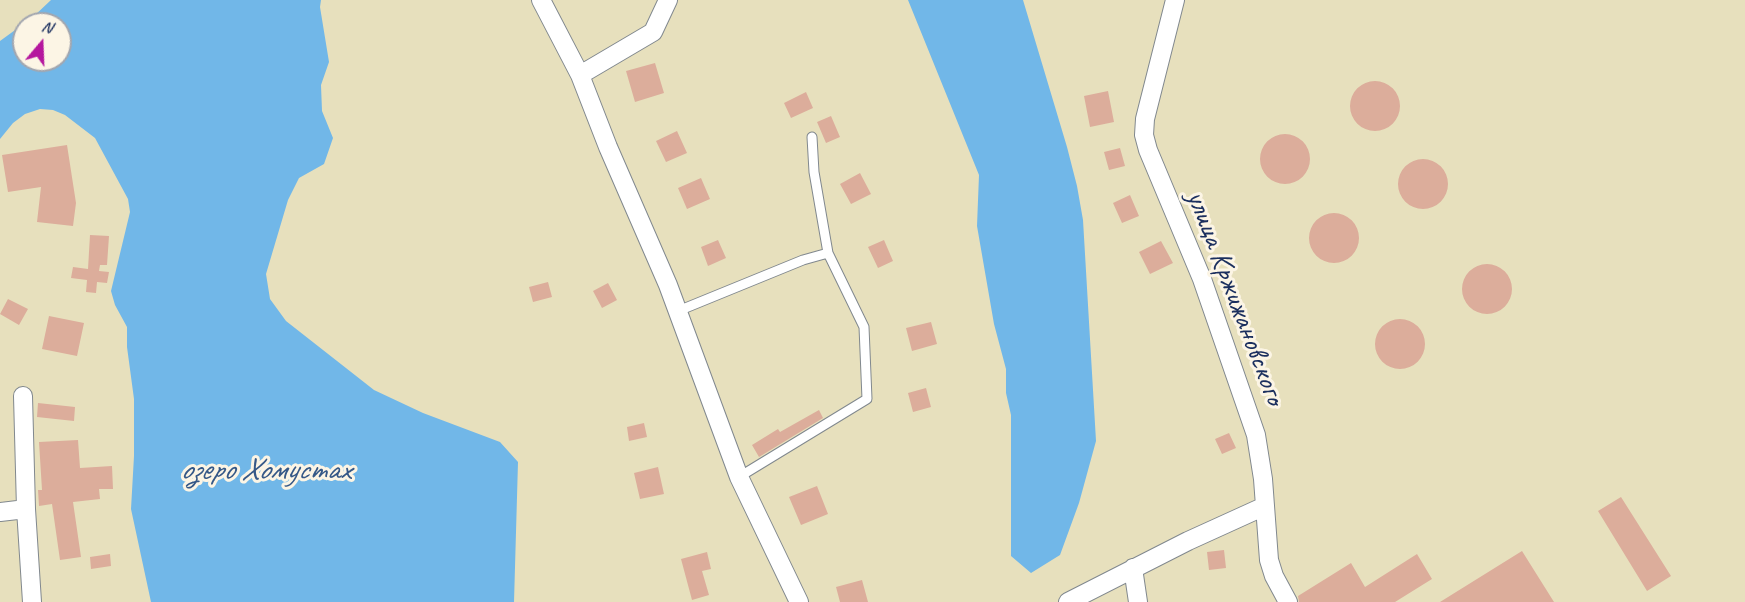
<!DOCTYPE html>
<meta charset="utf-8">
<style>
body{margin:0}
#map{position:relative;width:1745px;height:602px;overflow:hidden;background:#e7e0bd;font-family:Caveat,sans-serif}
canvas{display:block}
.north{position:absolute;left:12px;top:12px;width:60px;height:60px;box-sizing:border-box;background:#fcf5e5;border:2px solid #a2a6af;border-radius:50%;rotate:19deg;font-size:16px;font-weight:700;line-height:24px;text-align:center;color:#1b2f5e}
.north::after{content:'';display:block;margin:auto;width:21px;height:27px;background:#b5179e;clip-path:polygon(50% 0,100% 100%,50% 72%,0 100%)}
</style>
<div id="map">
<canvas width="1745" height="602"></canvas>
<div class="north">N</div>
</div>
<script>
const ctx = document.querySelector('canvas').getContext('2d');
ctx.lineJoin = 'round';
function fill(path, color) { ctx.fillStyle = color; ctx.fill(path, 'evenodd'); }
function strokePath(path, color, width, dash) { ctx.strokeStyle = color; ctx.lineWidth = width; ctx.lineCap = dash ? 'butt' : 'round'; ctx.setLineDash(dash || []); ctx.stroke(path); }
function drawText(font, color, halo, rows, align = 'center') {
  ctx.font = font + ' Caveat,sans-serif'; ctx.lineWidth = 6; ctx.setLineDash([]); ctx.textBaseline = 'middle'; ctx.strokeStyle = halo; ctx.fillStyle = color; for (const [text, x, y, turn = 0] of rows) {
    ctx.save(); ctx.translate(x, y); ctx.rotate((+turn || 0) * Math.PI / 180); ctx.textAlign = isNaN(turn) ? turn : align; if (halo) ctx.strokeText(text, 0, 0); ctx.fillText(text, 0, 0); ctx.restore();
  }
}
const water = new Path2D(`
 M 51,0 L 321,0 L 320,7 L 329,62 L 321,85 L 322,111 L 333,138 L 324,164 L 299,178 L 288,200 L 266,274 L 270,299 L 286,321 L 374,390 L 423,413 L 500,442 L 518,462 L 514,602 L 151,602 L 131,509 L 134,456 L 134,399 L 127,347 L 127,327 L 115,305 L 111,291 L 130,212 L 128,199 L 95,138 L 65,115 L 53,110 L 40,109 L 25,114 L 13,123 L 0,139 L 0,41 L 33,17 ZM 24,24 L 60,24 L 60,60 L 24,60 Z
 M 908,0 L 1023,0 L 1067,147 L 1077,186 L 1083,220 L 1096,441 L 1079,503 L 1060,555 L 1031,573 L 1011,556 L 1011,415 L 1006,393 L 1006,369 L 994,324 L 977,226 L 979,175 Z`);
const building = new Path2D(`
 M 655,63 L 664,93 L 635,102 L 626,71 Z
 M1350 106a25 25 0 1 1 50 0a25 25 0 1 1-50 0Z
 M 1108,91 L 1114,122 L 1090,127 L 1084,96 Z
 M 806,92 L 813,108 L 791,118 L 784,103 Z
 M 831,116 L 840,137 L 826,143 L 817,122 Z
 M 677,131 L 687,153 L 666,162 L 656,141 Z
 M1260 159a25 25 0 1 1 50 0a25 25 0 1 1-50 0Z
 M 67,145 L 76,203 L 73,226 L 37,222 L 41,187 L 8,192 L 2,155 Z
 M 1120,148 L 1125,166 L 1109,170 L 1104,152 Z
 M1398 184a25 25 0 1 1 50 0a25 25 0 1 1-50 0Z
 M 860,173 L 871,194 L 851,204 L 840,184 Z
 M 701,178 L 710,199 L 687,209 L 678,188 Z
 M 1130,195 L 1139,216 L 1122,223 L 1113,203 Z
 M1309 238a25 25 0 1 1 50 0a25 25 0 1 1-50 0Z
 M 90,235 L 109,236 L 107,265 L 100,265 L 99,271 L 109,272 L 107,283 L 97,282 L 96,293 L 86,292 L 87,280 L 71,278 L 73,267 L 88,269 Z
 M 718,240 L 726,258 L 708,266 L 701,247 Z
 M 884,240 L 893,261 L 878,268 L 868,247 Z
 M 1161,241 L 1173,263 L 1150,274 L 1139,252 Z
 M1462 289a25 25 0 1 1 50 0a25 25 0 1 1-50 0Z
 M 548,282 L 552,297 L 533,302 L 529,287 Z
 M 608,283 L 617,300 L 602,308 L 593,291 Z
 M 8,299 L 28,309 L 19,325 L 0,314 Z
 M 49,316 L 84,323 L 77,356 L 42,349 Z
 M1375 344a25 25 0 1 1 50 0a25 25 0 1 1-50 0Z
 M 931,322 L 937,344 L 912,351 L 906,328 Z
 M 926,388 L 931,407 L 913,412 L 908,393 Z
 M 38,403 L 75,407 L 74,421 L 37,417 Z
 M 819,410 L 823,418 L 759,457 L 752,445 L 778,429 L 780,432 Z
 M 644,423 L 647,437 L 629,441 L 627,427 Z
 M 1229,433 L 1236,448 L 1222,454 L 1215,439 Z
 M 78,440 L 80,468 L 112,466 L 113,489 L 99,489 L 100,499 L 73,502 L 81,557 L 60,560 L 52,504 L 39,506 L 38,490 L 42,490 L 39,442 Z
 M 658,467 L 664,494 L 640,499 L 634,473 Z
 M 817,486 L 828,514 L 801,525 L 789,497 Z
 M 1621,497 L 1671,576 L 1647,591 L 1598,511 Z
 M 1224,550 L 1226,568 L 1209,570 L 1207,552 Z
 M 1522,551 L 1554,602 L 1440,602 Z
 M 707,552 L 711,569 L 702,571 L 709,595 L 692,600 L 681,559 Z
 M 110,554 L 111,566 L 91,569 L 90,557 Z
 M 1417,554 L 1432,579 L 1395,602 L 1299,602 L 1298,596 L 1351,563 L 1365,587 Z
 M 862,580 L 868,602 L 840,602 L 836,587 Z`);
const service = new Path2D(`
 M 678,311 L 803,260 L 828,253
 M 739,477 L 867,399 L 864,327 L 828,253 L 814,172 L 812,137`);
const minor = new Path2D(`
 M 541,0 L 580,75 L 608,147 L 668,285 L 739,477 L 799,602
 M 1175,0 L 1145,119 L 1144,135 L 1148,150 L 1202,279 L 1256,435 L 1263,479 L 1269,560 L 1274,576 L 1288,602
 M 580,75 L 653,32 L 668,0
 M 23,396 L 26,509 L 32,602
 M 0,512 L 26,509
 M 1133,568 L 1138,602
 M 1068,602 L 1188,541 L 1265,506`);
const streetNames = [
 ["улица Кржижановского",1235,298,69]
];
const waterNames = [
 ["озеро Хомустах",265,471]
];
fill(water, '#71b7e8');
fill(building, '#dcad9b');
strokePath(service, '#81888e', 11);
strokePath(minor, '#81888e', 20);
strokePath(service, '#fff', 9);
strokePath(minor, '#fff', 18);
drawText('30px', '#1b2f5e', '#fcf5e5', streetNames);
drawText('italic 32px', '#355887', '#fcf5e5', waterNames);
</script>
